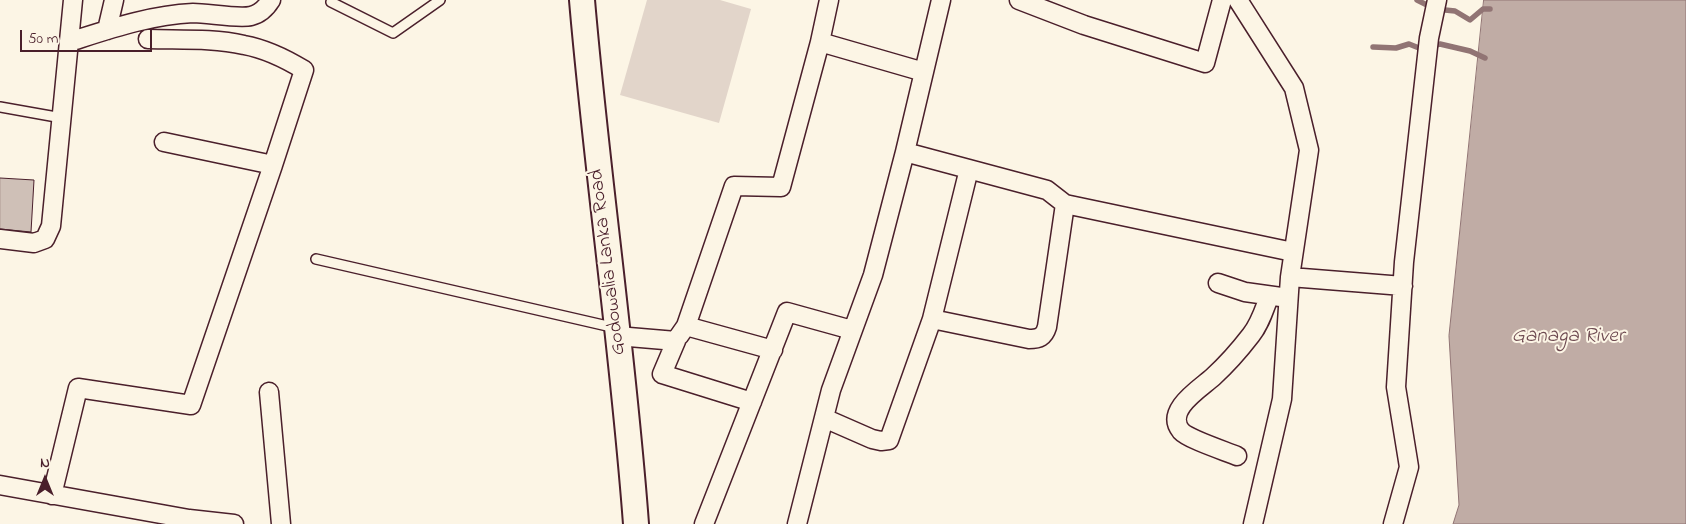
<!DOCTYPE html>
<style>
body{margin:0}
#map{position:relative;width:1686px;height:524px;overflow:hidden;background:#fcf5e5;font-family:"Indie Flower",sans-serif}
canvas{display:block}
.north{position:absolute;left:20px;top:454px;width:50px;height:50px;-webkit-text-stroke:4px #fcf5e5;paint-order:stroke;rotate:0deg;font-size:14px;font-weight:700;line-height:20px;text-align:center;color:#4a1f2b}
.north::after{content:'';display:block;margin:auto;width:18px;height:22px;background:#4a1f2b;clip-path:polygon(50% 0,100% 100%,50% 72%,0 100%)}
.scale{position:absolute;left:20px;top:30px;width:132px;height:22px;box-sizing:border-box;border:2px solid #4a1f2b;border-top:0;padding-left:6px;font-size:15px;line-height:18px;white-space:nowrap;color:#4a1f2b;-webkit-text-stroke:4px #fcf5e5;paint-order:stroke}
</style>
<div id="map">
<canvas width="1686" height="524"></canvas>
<div class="north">N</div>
<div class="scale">50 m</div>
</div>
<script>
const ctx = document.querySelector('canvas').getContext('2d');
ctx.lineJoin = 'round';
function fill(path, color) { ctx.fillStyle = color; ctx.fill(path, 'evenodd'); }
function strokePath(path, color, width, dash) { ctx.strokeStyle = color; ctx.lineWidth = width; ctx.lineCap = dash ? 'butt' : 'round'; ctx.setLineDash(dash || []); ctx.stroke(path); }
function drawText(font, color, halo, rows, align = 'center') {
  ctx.font = font + ' "Indie Flower",sans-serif'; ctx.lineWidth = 4; ctx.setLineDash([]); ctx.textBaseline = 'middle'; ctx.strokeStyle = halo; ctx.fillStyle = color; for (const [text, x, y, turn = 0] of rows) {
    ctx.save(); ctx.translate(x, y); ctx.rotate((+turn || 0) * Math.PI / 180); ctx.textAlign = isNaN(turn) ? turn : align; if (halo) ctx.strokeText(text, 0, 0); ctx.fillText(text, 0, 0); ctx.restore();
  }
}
const green = new Path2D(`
 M 647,0 L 720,0 L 751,9 L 719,123 L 620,95 Z`);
const water = new Path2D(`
 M 1484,0 L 1686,0 L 1686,524 L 1453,524 L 1459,505 L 1449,336 Z`);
const stream = new Path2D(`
 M 1417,0 L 1435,9 L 1455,11 L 1470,20 L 1483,9 L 1490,9
 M 1373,47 L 1396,48 L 1409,44 L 1419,48 L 1428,48 L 1440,44 L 1470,51 L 1485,58`);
const building = new Path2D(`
 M 0,178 L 34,180 L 31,232 L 0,229 Z`);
const lane = new Path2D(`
 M 331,2 L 393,33 L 440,0
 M 0,107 L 62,118
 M 316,259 L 616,328`);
const street = new Path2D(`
 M 829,0 L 820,42 L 924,72
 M 1019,0 L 1084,25 L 1205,63 L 1222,0
 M 1238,0 L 1294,88 L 1309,150 L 1290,277 L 1282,399 L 1253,524
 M 107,30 L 114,0
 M 148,39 C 180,40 213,38 244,45 C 266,49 286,59 304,70 L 273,165
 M 69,42 C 110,29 150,15 193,13 C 208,13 238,19 251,16 C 260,14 266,8 271,0
 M 905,152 L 1047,190 L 1065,204 L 1293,252
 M 0,239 L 34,243 L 45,239 L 51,226 L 73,0
 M 1290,277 L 1403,286
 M 1218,283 L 1245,292 L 1281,297
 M 932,319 L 1029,339 C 1039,339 1044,337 1047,327 L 1065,204
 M 686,326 L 734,186 L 781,187 L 820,42
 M 617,336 L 676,341 L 662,374 L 752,402
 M 679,336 L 686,326 L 773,350
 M 269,392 L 281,524
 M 824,418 L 872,439 L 881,441 L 889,440 L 932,319 L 969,169
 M 1237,456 C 1225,451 1188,439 1181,431 C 1164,410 1201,388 1213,377 C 1225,366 1241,348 1251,335 C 1260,324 1264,310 1269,297
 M 0,485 L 189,519 L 234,524
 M 52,495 L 78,388 L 191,405 L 273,165 L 164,142
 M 704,524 L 787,312 L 852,330
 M 797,524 L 831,390 L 873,275 L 905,152 L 941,0
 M 1393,524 L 1409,467 L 1396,387 L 1404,262 L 1429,38 L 1437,0`);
const secondary = new Path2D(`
 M 582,0 C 597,175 623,349 636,524`);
const streetNames = [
 ["Godowalia Lanka Road",609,262,-97]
];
const waterNames = [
 ["Ganaga River",1568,338]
];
fill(green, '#e2d5ca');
fill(water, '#c0aca5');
strokePath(water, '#917474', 1);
strokePath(stream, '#917474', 5.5);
fill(building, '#cfc0b7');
strokePath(building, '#4a1f2b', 1);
strokePath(lane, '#4a1f2b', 12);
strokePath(street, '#4a1f2b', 21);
strokePath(secondary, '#4a1f2b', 28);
strokePath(lane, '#fcf5e5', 9);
strokePath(street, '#fcf5e5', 18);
strokePath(secondary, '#fcf5e5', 24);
drawText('20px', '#4a1f2b', '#fcf5e5', streetNames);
drawText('italic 21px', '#6d4950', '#fcf5e5', waterNames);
</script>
